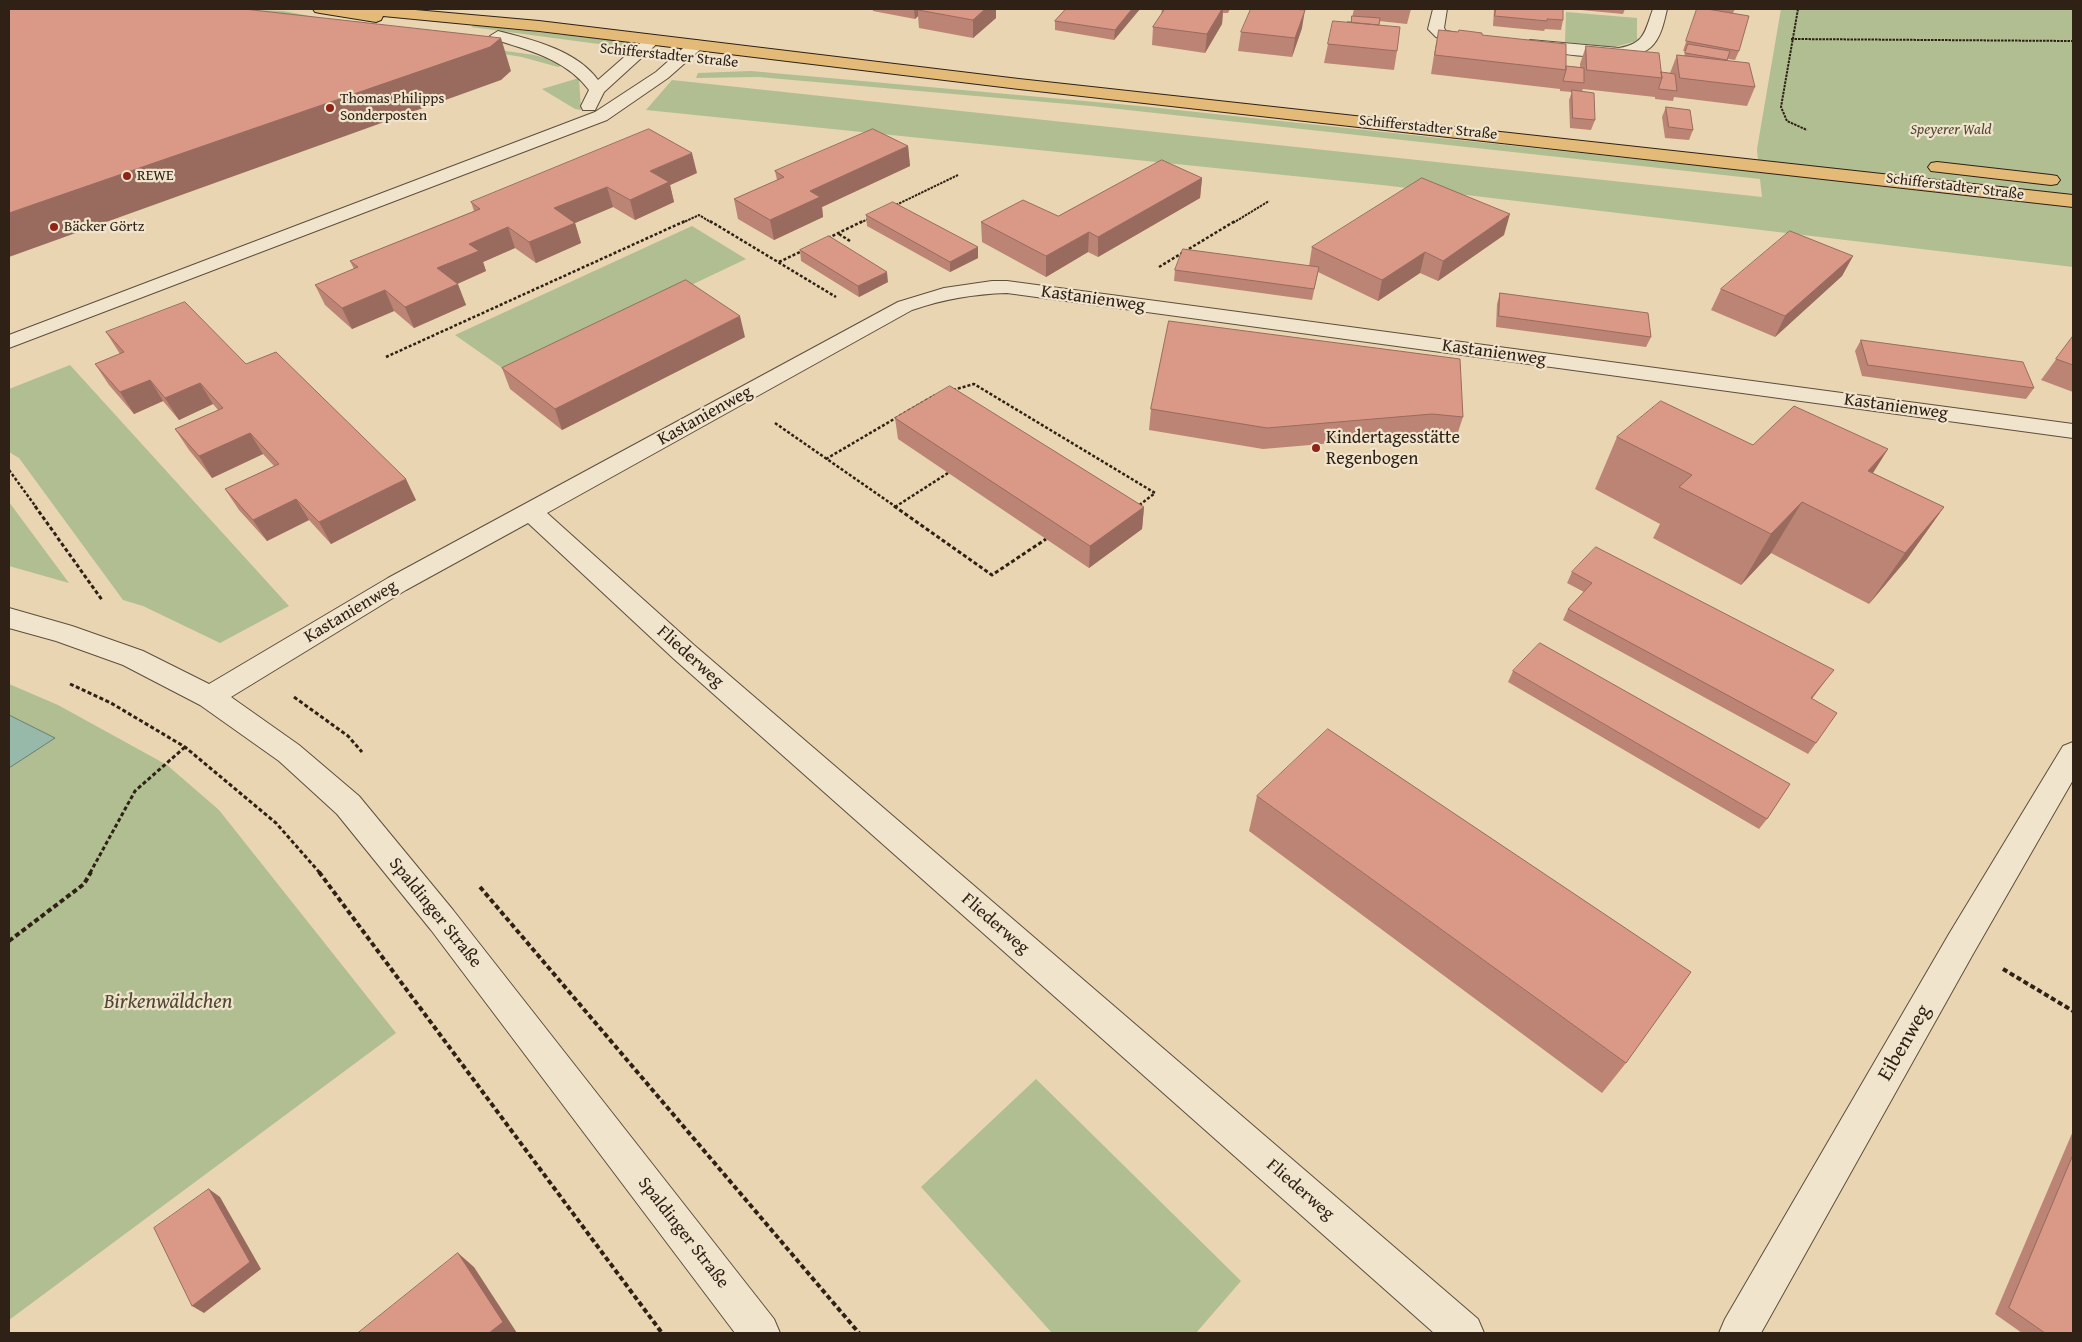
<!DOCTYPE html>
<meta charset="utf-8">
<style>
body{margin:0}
#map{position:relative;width:2082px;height:1342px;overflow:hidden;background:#e9d5b2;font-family:"Gentium Book Plus",serif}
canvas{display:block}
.frame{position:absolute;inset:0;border:10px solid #2f2115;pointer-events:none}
</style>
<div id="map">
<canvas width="2082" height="1342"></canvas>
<div class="frame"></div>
</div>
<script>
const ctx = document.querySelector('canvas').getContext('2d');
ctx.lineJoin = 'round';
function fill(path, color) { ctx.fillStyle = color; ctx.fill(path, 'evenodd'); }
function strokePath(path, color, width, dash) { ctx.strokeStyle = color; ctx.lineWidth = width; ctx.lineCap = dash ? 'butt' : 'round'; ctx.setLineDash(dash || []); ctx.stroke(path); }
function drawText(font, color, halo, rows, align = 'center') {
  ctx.font = font + ' "Gentium Book Plus",serif'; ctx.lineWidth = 4.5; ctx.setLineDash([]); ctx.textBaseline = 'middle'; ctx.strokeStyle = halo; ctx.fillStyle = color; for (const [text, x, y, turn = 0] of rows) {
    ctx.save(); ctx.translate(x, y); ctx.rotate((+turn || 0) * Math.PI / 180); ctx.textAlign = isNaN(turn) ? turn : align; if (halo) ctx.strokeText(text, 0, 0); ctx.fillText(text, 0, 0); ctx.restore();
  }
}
const green = new Path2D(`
 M 220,9 L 284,11 L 436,41 L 534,55 L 549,59 L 563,65 L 558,67 L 522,57 Z
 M 1781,9 L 2073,9 L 2073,267 L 1382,185 L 646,110 L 672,80 L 1762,197 L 1760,179 L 1091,106 L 758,77 L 696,78 L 698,73 L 751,71 L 1140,106 L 1759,172 L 1757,149 Z
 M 1566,12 L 1637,18 L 1637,41 L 1614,47 L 1565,42 Z
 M 475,25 L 626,42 L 629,44 L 621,47 L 471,27 Z
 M 579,78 L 581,110 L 575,109 L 542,89 Z
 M 692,226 L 746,259 L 508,372 L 455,335 Z
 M 70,365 L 289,606 L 220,643 L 143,606 L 123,600 L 19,458 L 9,452 L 9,389 Z
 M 9,502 L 69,583 L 9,566 Z
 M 9,684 L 58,705 L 167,765 L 219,810 L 396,1033 L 9,1320 L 9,768 L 54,738 L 9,715 Z
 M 1036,1079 L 1241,1281 L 1196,1333 L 1052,1333 L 921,1187 Z`);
const water = new Path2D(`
 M 9,715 L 55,738 L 9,768 Z`);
const pathFar3 = new Path2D(`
 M 1798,9 L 1781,107 L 1787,121 L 1807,130
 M 1791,39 L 2073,41
 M 896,205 L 958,175
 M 682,223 L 699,215 L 712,223
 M 860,223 L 870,218
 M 1233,223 L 1269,201`);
const pathFar2 = new Path2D(`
 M 710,221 L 836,297
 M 839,234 L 850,241
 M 828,238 L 863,221
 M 779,262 L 802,251
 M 1159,267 L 1235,221
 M 386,357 L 685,221
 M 953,390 L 974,384 L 1155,493 L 1137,507
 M 775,423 L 896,507
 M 826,459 L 935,395
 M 9,470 L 36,507
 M 895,507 L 948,473`);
const pathFar1 = new Path2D(`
 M 35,506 L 102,600
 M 894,506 L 992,575 L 1046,539
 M 1136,508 L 1138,506
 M 70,684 L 111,703 L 185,747 L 276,823 L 320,873
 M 294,697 L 348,736 L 362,752
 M 90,873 L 135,791 L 185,747`);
const path = new Path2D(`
 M 319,872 L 662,1333
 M 480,887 L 859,1333
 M 9,941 L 84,884 L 91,872
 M 2003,969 L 2073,1011`);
const minor = new Path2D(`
 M 1433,9 L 1447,9 L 1444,28 L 1446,31 L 1480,37 L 1482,40 L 1474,45 L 1436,37 L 1428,29 Z
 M 1653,9 L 1667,9 C 1664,22 1661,38 1651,47 C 1629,67 1558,52 1530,50 L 1522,45 L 1530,40 L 1619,48 C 1645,44 1645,31 1653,9 Z
 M 498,31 C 533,40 576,50 598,80 L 647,37 L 659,37 L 661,40 L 604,92 L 595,110 L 583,110 L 581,106 L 589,90 C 566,59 528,50 493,39 L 490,36 Z
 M 696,40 L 702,42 L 704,45 L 702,48 L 668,78 L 607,120 L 9,348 L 9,335 L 595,112 L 656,72 L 690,42 Z
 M 992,281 L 1007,281 L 2073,424 L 2073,438 L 1007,293 C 974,294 944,299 912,310 L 547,513 L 694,645 L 1478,1319 L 1484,1333 L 1434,1333 L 674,659 L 528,523 L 406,590 L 231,697 L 299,745 L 359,796 L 453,910 L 774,1319 L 780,1333 L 735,1333 L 431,930 L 337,814 L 279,761 L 200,705 L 123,665 L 56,641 L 9,628 L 9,608 L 72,626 L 143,651 L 209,684 L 388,578 L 898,302 L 944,288 Z
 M 2073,742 L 2073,780 L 1973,954 L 1761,1333 L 1719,1333 L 1725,1319 L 1949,934 L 2063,746 Z`);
const major = new Path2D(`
 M 313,9 L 404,9 L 539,21 L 1019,79 L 2073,195 L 2073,207 L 1019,89 L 539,31 L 383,16 L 381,20 L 376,22 L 320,13 L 315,12 Z
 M 1937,162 L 2051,175 L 2057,176 L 2060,180 L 2057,184 L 2051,185 L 1931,171 L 1928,167 L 1931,163 Z`);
const wall = new Path2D(`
 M 873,9 L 996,9 L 996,18 L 973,38 L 919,28 L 918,16 L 915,19 L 873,11 Z
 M 1066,9 L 1140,9 L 1114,40 L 1055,30 L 1055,21 Z
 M 1162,9 L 1230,9 L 1228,13 L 1223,13 L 1222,24 L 1205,53 L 1152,45 L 1153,27 L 1161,15 Z
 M 1354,9 L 1411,9 L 1407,24 L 1379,21 L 1379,25 L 1397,51 L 1394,70 L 1324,63 L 1328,44 L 1347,22 L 1351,22 Z
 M 1494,9 L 1563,9 L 1563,20 L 1561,30 L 1545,29 L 1544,31 L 1493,26 Z
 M 1581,9 L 1625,9 L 1623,14 L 1581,10 Z
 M 1693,9 L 1735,9 L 1733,13 L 1739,51 L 1735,60 L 1728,59 L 1727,60 L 1755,87 L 1747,106 L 1674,97 L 1673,101 L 1655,99 L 1655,97 L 1583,89 L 1582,91 L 1595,120 L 1591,130 L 1570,128 L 1569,100 L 1572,92 L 1560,91 L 1560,89 L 1431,74 L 1435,49 L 1439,30 L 1482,35 L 1566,66 L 1580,67 L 1580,64 L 1586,46 L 1661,72 L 1670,73 L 1677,55 L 1684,56 L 1686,51 L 1683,51 L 1697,9 Z
 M 1302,28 L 1292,57 L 1238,51 L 1241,32 Z
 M 1666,107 L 1693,130 L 1689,140 L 1665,138 L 1662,117 Z
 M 908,146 L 910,166 L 822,207 L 823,217 L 774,240 L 738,219 L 734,199 L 777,180 L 775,171 Z
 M 697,173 L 670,185 L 674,202 L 635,220 L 613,207 L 575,223 L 581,243 L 536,263 L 515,248 L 483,262 L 486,271 L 457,284 L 466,305 L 414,328 L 394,311 L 352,329 L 325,305 L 315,285 L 354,269 L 350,261 L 474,211 L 471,202 Z
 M 1202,178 L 1200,198 L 1098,257 L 1088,252 L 1046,277 L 982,242 L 981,222 L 1058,216 Z
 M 866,215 L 978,258 L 950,272 L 867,226 Z
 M 1504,235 L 1438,281 L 1420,273 L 1378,301 L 1318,272 L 1312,300 L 1174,281 L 1175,270 L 1309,266 L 1312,247 Z
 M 800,250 L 888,282 L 859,297 L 801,261 Z
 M 1853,256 L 1842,276 L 1775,337 L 1711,310 L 1721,289 Z
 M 1500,293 L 1651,337 L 1646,347 L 1496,327 L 1497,304 Z
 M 1169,321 L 1463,417 L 1456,438 L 1426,435 L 1263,449 L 1149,430 L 1151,409 Z
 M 106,332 L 246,364 L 416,500 L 331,544 L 309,520 L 267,541 L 239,510 L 225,489 L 274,466 L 263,454 L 212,478 L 189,450 L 175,429 L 218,410 L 213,404 L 179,420 L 163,401 L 134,414 L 109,385 L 95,364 L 120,354 Z
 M 2073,336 L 2073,392 L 2041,380 Z
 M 745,337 L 562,430 L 510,389 L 502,368 Z
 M 1861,340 L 2034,388 L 2026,399 L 1862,376 L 1855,351 Z
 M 895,418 L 1144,507 L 1142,529 L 1089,568 L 898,439 Z
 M 1617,437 L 1753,445 L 1888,449 L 1873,473 L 1944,507 L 1907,559 L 1869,604 L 1771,553 L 1741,585 L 1653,538 L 1660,524 L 1595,489 Z
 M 1572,572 L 1826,680 L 1812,699 L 1816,743 L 1808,754 L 1563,620 L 1568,609 L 1584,592 L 1567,583 Z
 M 1513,671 L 1767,819 L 1759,829 L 1508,682 Z
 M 1257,796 L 1626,1063 L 1602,1093 L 1249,831 Z
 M 2073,1131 L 2073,1333 L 2022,1333 L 1995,1314 Z`);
const shadedWall = new Path2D(`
 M 914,9 L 926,9 L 918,10 L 918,16 L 915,19 Z
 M 985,9 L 996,9 L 996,18 L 973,38 L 973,20 Z
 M 1132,9 L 1140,9 L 1114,40 L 1115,30 Z
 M 1222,9 L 1223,9 L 1222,24 L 1205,53 L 1207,34 Z
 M 1305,10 L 1302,28 L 1292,57 L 1295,38 Z
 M 501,38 L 511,71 L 501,80 L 9,257 L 9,213 Z
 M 908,146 L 910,166 L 822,207 L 823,217 L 774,240 L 770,220 L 810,191 Z
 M 692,153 L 697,173 L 670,185 L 674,202 L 635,220 L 630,200 L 650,171 Z
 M 1202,178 L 1200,198 L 1098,257 L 1098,237 Z
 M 607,187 L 613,207 L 575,223 L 581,243 L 536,263 L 529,242 L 554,208 Z
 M 1510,214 L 1504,235 L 1438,281 L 1443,261 Z
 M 508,227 L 515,248 L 483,262 L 486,271 L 446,289 L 437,268 L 469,244 Z
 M 1089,232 L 1088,252 L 1046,277 L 1046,256 Z
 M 978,247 L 978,258 L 950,272 L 950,262 Z
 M 1425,252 L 1420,273 L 1378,301 L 1382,280 Z
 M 1853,256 L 1842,276 L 1775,337 L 1785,316 Z
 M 887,272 L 888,282 L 859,297 L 858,286 Z
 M 458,284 L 466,305 L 414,328 L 405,307 Z
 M 385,290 L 394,311 L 352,329 L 342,308 Z
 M 740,316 L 745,337 L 562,430 L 555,409 Z
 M 150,380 L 163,401 L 134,414 L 120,392 Z
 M 200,383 L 213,404 L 179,420 L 165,398 Z
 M 250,433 L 263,454 L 212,478 L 199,456 Z
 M 1888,449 L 1855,501 L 1868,471 Z
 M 406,479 L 416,500 L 331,544 L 319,522 Z
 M 296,499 L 309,520 L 267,541 L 253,520 Z
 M 1802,502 L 1771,553 L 1741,585 L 1771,534 Z
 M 1144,507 L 1142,529 L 1089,568 L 1090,546 Z
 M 1944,507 L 1907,559 L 1869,604 L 1905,553 Z
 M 209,1189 L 220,1197 L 261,1269 L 204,1313 L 192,1306 Z
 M 458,1253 L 474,1267 L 517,1333 L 489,1333 Z`);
const building = new Path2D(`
 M 9,9 L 244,9 L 501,38 L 490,47 L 9,213 Z
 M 919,9 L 985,9 L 973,20 L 918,10 Z
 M 1066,9 L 1132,9 L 1115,30 L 1055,21 Z
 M 1165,9 L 1222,9 L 1207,34 L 1153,27 Z
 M 1251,9 L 1292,9 L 1305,10 L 1295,38 L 1241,32 Z
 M 1496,9 L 1563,9 L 1563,20 L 1547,19 L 1547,21 L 1495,16 Z
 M 1697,9 L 1707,9 L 1749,16 L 1739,51 L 1686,41 Z
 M 1352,16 L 1380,18 L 1379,25 L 1347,22 L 1351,22 Z
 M 1333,21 L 1400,27 L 1397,51 L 1328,44 Z
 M 1439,30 L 1458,32 L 1459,30 L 1482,33 L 1482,35 L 1566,44 L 1566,70 L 1435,55 Z
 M 1688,44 L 1730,51 L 1727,60 L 1685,53 Z
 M 1586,46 L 1659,53 L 1662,78 L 1587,70 Z
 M 1677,55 L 1749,63 L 1755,87 L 1680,78 Z
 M 1566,66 L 1584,68 L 1584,83 L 1563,81 L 1566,70 Z
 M 1661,72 L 1675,74 L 1677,91 L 1659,89 L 1659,87 L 1662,78 Z
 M 1572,90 L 1594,93 L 1595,120 L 1573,118 Z
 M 1666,107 L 1690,110 L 1693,130 L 1669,127 Z
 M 649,129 L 692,153 L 650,171 L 669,182 L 630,200 L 607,187 L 554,208 L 575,223 L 529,242 L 508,227 L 469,244 L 479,251 L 437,268 L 458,284 L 405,307 L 385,290 L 342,308 L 315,285 L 358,267 L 350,261 L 480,209 L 471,202 Z
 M 873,129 L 908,146 L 810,191 L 820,197 L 770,220 L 734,199 L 784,177 L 775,171 Z
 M 1162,160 L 1202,178 L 1098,237 L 1089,232 L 1046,256 L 981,222 L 1023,200 L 1058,216 Z
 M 1422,178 L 1510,214 L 1443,261 L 1425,252 L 1382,280 L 1312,247 Z
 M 893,202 L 978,247 L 950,262 L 866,215 Z
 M 1790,231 L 1853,256 L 1785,316 L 1721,289 Z
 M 829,236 L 887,272 L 858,286 L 800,250 Z
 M 1183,249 L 1319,267 L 1314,289 L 1175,270 Z
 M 686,280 L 740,316 L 555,409 L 502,368 Z
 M 1500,293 L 1648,313 L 1651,337 L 1499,316 Z
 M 185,302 L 246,364 L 276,352 L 406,479 L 319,522 L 296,499 L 253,520 L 225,489 L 279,464 L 250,433 L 199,456 L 175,429 L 223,408 L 200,383 L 165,398 L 150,380 L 120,392 L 95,364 L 124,352 L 106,332 Z
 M 1169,321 L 1460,359 L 1463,417 L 1432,414 L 1267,428 L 1151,409 Z
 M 2073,336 L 2073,365 L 2056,359 Z
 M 1861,340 L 2023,362 L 2034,388 L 1868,365 Z
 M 950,386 L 1144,507 L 1090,546 L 895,418 Z
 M 1661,401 L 1753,445 L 1794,406 L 1888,449 L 1868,471 L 1944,507 L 1905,553 L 1802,502 L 1771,534 L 1679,487 L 1692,475 L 1617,437 Z
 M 1596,547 L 1834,670 L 1811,698 L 1837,713 L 1816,743 L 1568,609 L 1592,583 L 1572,572 Z
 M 1540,643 L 1790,784 L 1767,819 L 1513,671 Z
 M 1328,729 L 1691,972 L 1626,1063 L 1257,796 Z
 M 2073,1155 L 2073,1333 L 2045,1333 L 2009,1308 Z
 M 209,1189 L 250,1262 L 192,1306 L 154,1228 Z
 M 458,1253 L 503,1322 L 489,1333 L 358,1333 Z`);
const markers = [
 [330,108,5,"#8f2418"],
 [127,176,5,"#8f2418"],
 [54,227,5,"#8f2418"],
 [1316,448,5,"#8f2418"]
];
const farStreetnames = [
 ["Schifferstadter Straße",669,56,6],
 ["Schifferstadter Straße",1428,128,6],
 ["Schifferstadter Straße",1955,187,7]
];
const farPoinames = [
 ["Thomas Philipps",340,99],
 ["Sonderposten",340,116],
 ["REWE",137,176],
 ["Bäcker Görtz",64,227]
];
const farParknames = [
 ["Speyerer Wald",1951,130]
];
const streetNames = [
 ["Kastanienweg",1093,299,8],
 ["Kastanienweg",1494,353,8],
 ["Kastanienweg",1896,407,8],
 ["Kastanienweg",705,416,-29],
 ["Kastanienweg",351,612,-31],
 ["Fliederweg",690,657,42],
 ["Spaldinger Straße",435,913,51],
 ["Fliederweg",995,924,41],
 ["Fliederweg",1300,1190,41],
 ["Spaldinger Straße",683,1233,52]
];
const poiNames = [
 ["Kindertagesstätte",1326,438],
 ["Regenbogen",1326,459]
];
const nearParknames = [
 ["Birkenwäldchen",168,1003]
];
const nearStreetnames = [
 ["Eibenweg",1905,1043,-60]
];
fill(green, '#b0be91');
fill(water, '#97b9aa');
strokePath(water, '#6d7c6e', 1);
strokePath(minor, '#5e4e3c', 2);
strokePath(major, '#2f2115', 2);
strokePath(pathFar3, '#2f2115', 2, [2.5, 1]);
strokePath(pathFar2, '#2f2115', 2.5, [3, 2]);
strokePath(pathFar1, '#2f2115', 3, [4, 2.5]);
strokePath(path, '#2f2115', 4, [5, 3]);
fill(minor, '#f1e4cd');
fill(major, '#e4ba79');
fill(wall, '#bb8474');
fill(shadedWall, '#996b5e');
fill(building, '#da9987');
strokePath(building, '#996b5e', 1);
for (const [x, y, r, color] of markers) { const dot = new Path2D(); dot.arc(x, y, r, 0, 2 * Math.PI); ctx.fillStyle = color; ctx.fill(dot); strokePath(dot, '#f1e4cd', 2); }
drawText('15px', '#2f2115', '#f1e4cd', farStreetnames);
drawText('15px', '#2f2115', '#f1e4cd', farPoinames, 'left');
drawText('italic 15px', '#4f4834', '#f1e4cd', farParknames);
drawText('18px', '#2f2115', '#f1e4cd', streetNames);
drawText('18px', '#2f2115', '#f1e4cd', poiNames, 'left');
drawText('italic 21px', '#4f4834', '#f1e4cd', nearParknames);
drawText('21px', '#2f2115', '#f1e4cd', nearStreetnames);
</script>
